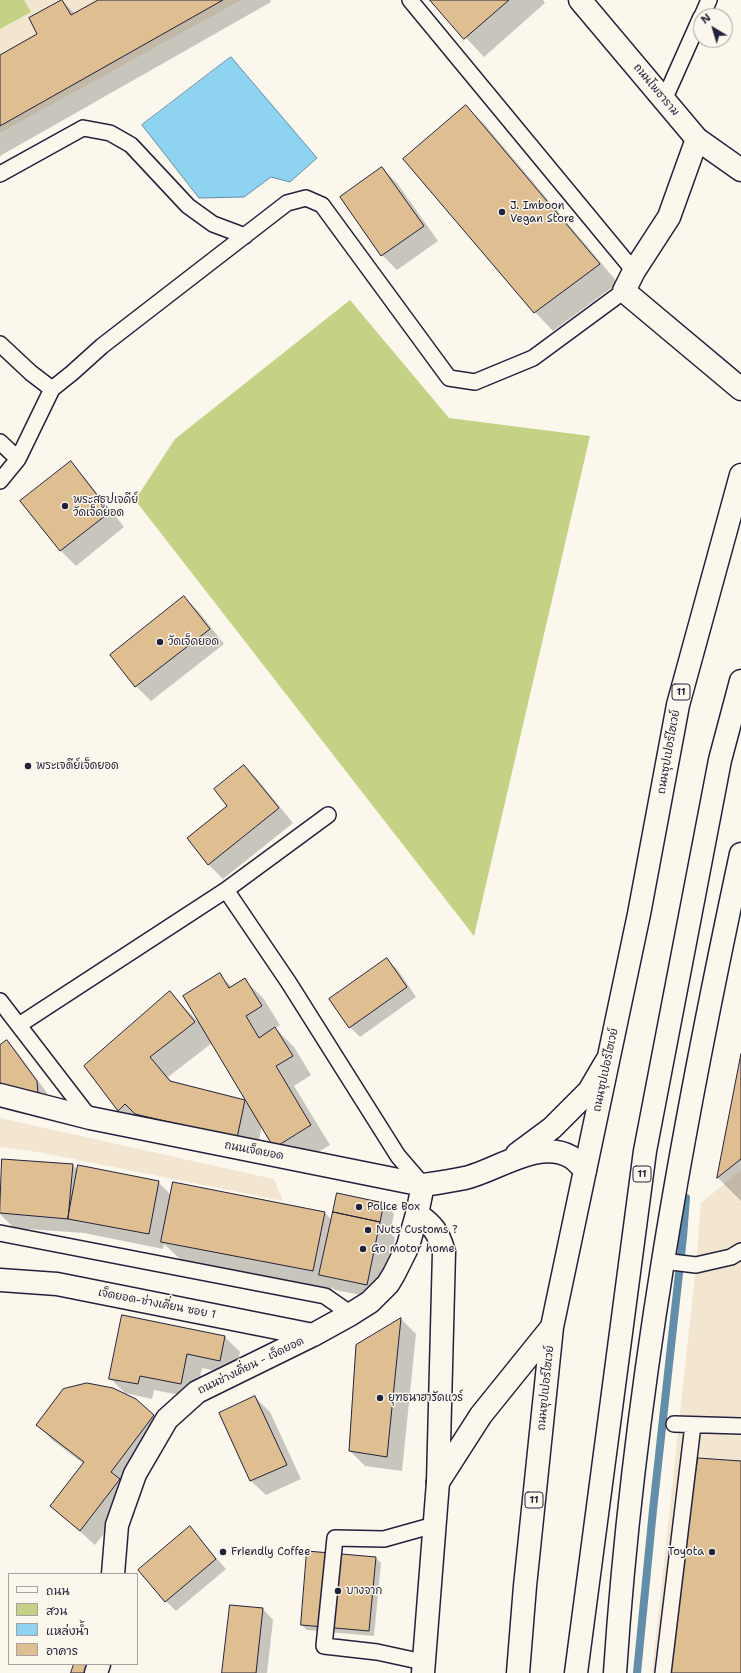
<!DOCTYPE html>
<meta charset="utf-8">
<style>
body{margin:0}
#map{position:relative;width:741px;height:1673px;overflow:hidden;background:#fbf7ec;font-family:"Shantell Sans","Playpen Sans Thai",sans-serif}
canvas{display:block}
.legend{position:absolute;left:8px;top:1573px;width:130px;height:92px;box-sizing:border-box;background:#fbf7ec;border:1px solid #a4a2a5;margin:0;padding:5px 7px;list-style:none;font-size:12px;color:#22223b}
.legend li{display:flex;align-items:center;gap:8px;height:20px}
.legend b{width:20px;border:1px solid #a4a2a5}
.north{position:absolute;left:693px;top:8px;width:40px;height:40px;box-sizing:border-box;background:#fbf7ec;border:1px solid #a4a2a5;border-radius:50%;rotate:322deg;font-size:11px;font-weight:700;line-height:16px;text-align:center;color:#22223b}
.north::after{content:'';display:block;margin:auto;width:14px;height:18px;background:#22223b;clip-path:polygon(50% 0,100% 100%,50% 72%,0 100%)}
</style>
<div id="map">
<canvas width="741" height="1673"></canvas>
<ul class="legend">
<li><b style="height:5px;background:#fbf7ec"></b>ถนน</li>
<li><b style="height:11px;background:#c5d285"></b>สวน</li>
<li><b style="height:11px;background:#8ed4f0"></b>แหล่งน้ำ</li>
<li><b style="height:11px;background:#dfbe92"></b>อาคาร</li>
</ul>
<div class="north">N</div>
</div>
<script>
const ctx = document.querySelector('canvas').getContext('2d');
ctx.lineJoin = 'round';
function fill(path, color) { ctx.fillStyle = color; ctx.fill(path, 'evenodd'); }
function strokePath(path, color, width, dash) { ctx.strokeStyle = color; ctx.lineWidth = width; ctx.lineCap = dash ? 'butt' : 'round'; ctx.setLineDash(dash || []); ctx.stroke(path); }
function drawText(font, color, halo, rows, align = 'center') {
  ctx.font = font + ' "Shantell Sans","Playpen Sans Thai",sans-serif'; ctx.lineWidth = 3; ctx.setLineDash([]); ctx.textBaseline = 'middle'; ctx.strokeStyle = halo; ctx.fillStyle = color; for (const [text, x, y, turn = 0] of rows) {
    ctx.save(); ctx.translate(x, y); ctx.rotate((+turn || 0) * Math.PI / 180); ctx.textAlign = isNaN(turn) ? turn : align; if (halo) ctx.strokeText(text, 0, 0); ctx.fillText(text, 0, 0); ctx.restore();
  }
}
const built = new Path2D(`
 M 0,0 L 241,0 L 0,133 Z
 M 0,1118 L 274,1179 L 283,1201 L 38,1152 L 0,1147 Z
 M 741,1170 L 741,1673 L 652,1673 L 696,1265 L 701,1203 Z`);
const green = new Path2D(`
 M 0,0 L 24,0 L 31,12 L 0,29 Z
 M 350,300 L 449,418 L 590,436 L 474,936 L 135,500 L 175,439 Z`);
const water = new Path2D(`
 M 231,57 L 317,158 L 290,182 L 271,177 L 244,197 L 199,198 L 142,125 Z`);
const shadow = new Path2D(`
 M 100,0 L 270,0 L 271,2 L 0,156 L 0,56 L 39,34 L 30,19 L 62,1 L 75,14 Z
 M 431,0 L 543,0 L 545,3 L 484,57 Z
 M 466,106 L 485,125 L 618,283 L 553,331 L 535,312 Z
 M 382,168 L 397,183 L 438,241 L 397,270 L 382,255 Z
 M 70,463 L 85,478 L 124,527 L 76,566 L 61,551 L 22,501 Z
 M 184,597 L 199,612 L 224,644 L 151,701 L 136,686 Z
 M 244,766 L 259,781 L 293,823 L 223,879 L 208,864 Z
 M 386,959 L 397,969 L 416,997 L 360,1037 L 350,1027 Z
 M 220,975 L 232,987 L 244,979 L 263,998 L 280,1025 L 275,1028 L 294,1047 L 311,1075 L 294,1086 L 330,1145 L 294,1166 L 262,1125 L 256,1156 L 138,1129 L 119,1110 L 85,1066 L 170,992 L 198,1022 ZM 212,1043 L 250,1106 L 244,1101 L 173,1083 L 168,1077 Z
 M 7,1041 L 17,1052 L 47,1093 L 48,1114 L 0,1046 Z
 M 741,1060 L 741,1201 L 718,1178 Z
 M 3,1160 L 73,1165 L 78,1171 L 158,1182 L 171,1195 L 325,1213 L 332,1220 L 338,1194 L 384,1204 L 394,1214 L 390,1233 L 395,1238 L 382,1299 L 335,1290 L 332,1287 L 332,1290 L 181,1260 L 164,1244 L 163,1249 L 84,1233 L 14,1228 L 0,1214 Z
 M 401,1319 L 416,1334 L 402,1471 L 365,1466 L 350,1451 L 357,1346 Z
 M 225,1337 L 240,1352 L 235,1375 L 202,1368 L 195,1398 L 154,1390 L 152,1399 L 125,1393 L 110,1378 Z
 M 255,1397 L 270,1412 L 301,1479 L 266,1495 L 251,1481 L 220,1413 Z
 M 153,1416 L 168,1430 L 134,1495 L 95,1545 L 52,1506 L 84,1464 L 52,1440 L 38,1425 Z
 M 190,1528 L 226,1569 L 176,1611 L 166,1601 Z
 M 308,1552 L 376,1558 L 381,1563 L 374,1636 L 307,1630 L 302,1625 Z
 M 231,1606 L 263,1609 L 273,1620 L 267,1673 L 223,1673 Z`);
const stream = new Path2D(`
 M 637,1673 L 653,1510 L 683,1237 L 686,1198`);
const building = new Path2D(`
 M 62,0 L 71,15 L 98,0 L 223,0 L 0,126 L 0,55 L 37,34 L 29,18 Z
 M 430,0 L 509,0 L 464,39 Z
 M 466,105 L 600,264 L 534,313 L 403,159 Z
 M 382,167 L 424,226 L 381,256 L 340,197 Z
 M 71,461 L 110,512 L 60,551 L 20,501 Z
 M 184,596 L 210,629 L 135,687 L 110,655 Z
 M 244,765 L 279,808 L 208,865 L 187,838 L 227,806 L 214,789 Z
 M 387,958 L 407,987 L 349,1028 L 329,999 Z
 M 220,973 L 229,988 L 245,978 L 262,1006 L 246,1016 L 259,1038 L 275,1027 L 293,1056 L 276,1066 L 311,1125 L 274,1148 L 183,996 Z
 M 170,991 L 195,1022 L 150,1057 L 170,1081 L 245,1100 L 237,1138 L 135,1114 L 125,1104 L 118,1111 L 84,1066 Z
 M 7,1040 L 37,1081 L 39,1105 L 0,1094 L 0,1045 Z
 M 741,1054 L 741,1159 L 717,1178 Z
 M 2,1159 L 73,1164 L 68,1219 L 0,1213 Z
 M 78,1165 L 159,1181 L 149,1234 L 68,1219 Z
 M 173,1182 L 325,1212 L 313,1271 L 161,1242 Z
 M 337,1193 L 384,1203 L 380,1222 L 333,1212 Z
 M 333,1212 L 380,1222 L 367,1285 L 319,1275 Z
 M 122,1315 L 225,1336 L 220,1361 L 187,1354 L 181,1384 L 140,1376 L 138,1384 L 109,1379 Z
 M 401,1318 L 387,1457 L 349,1451 L 356,1345 Z
 M 87,1383 L 113,1388 L 136,1399 L 154,1415 L 111,1472 L 120,1479 L 80,1531 L 50,1506 L 84,1462 L 36,1425 L 63,1389 Z
 M 255,1396 L 287,1465 L 250,1481 L 219,1413 Z
 M 698,1458 L 741,1461 L 741,1673 L 670,1673 L 670,1643 Z
 M 190,1526 L 216,1559 L 165,1602 L 138,1570 Z
 M 307,1551 L 376,1557 L 369,1631 L 301,1625 Z
 M 230,1605 L 263,1608 L 256,1673 L 222,1673 Z
 M 74,1664 L 89,1664 L 86,1673 L 71,1673 Z`);
const service = new Path2D(`
 M 410,0 L 634,271
 M 702,16 L 709,0
 M 664,100 L 701,17
 M 0,174 L 83,128 L 110,133 L 131,145 L 188,206 L 213,224 L 245,236
 M 0,344 L 31,373 L 52,389 L 72,373 L 102,346 L 287,203 L 306,198 L 322,205 L 449,378 L 475,382 L 533,358 L 624,291
 M 0,442 L 18,459 L 0,481
 M 18,459 L 52,389
 M 226,890 L 289,983 L 398,1156 L 423,1185
 M 0,1001 L 90,1118
 M 19,1025 L 226,890 L 328,815
 M 0,1233 L 325,1296 L 351,1314
 M 663,1261 L 696,1265 L 731,1257 L 741,1251
 M 674,1424 L 741,1426
 M 423,1662 L 377,1652 L 324,1646 L 335,1538 L 384,1539 L 434,1525
 M 663,1673 L 693,1425`);
const minor = new Path2D(`
 M 697,139 L 669,217 L 634,271 L 624,291 L 741,389
 M 0,1095 L 90,1118 L 423,1185 C 437,1183 451,1181 465,1178 C 496,1171 539,1138 571,1157 C 576,1160 581,1166 585,1170
 M 517,1154 L 552,1128 L 589,1091 L 606,1062
 M 417,1214 C 434,1226 438,1232 444,1252 L 438,1482
 M 0,1280 L 57,1284 L 313,1335
 M 113,1574 L 117,1525 L 135,1474 L 167,1419 L 197,1392 L 313,1335 L 351,1314 L 370,1302 L 388,1284 L 394,1274 L 408,1246 L 417,1214 L 423,1185
 M 96,1673 L 99,1664`);
const tertiary = new Path2D(`
 M 580,0 L 697,139 L 741,170`);
const secondary = new Path2D(`
 M 423,1673 L 438,1482
 M 615,1673 C 633,1397 683,1124 741,854`);
const trunk = new Path2D(`
 M 438,1482 L 481,1415 L 552,1327
 M 518,1673 L 525,1586 L 552,1327 L 639,914 L 678,705 L 741,475
 M 576,1673 L 645,1151 L 720,760 L 741,681`);
const markers = [
 [502,212,4,"#22223b"],
 [65,506,4,"#22223b"],
 [160,642,4,"#22223b"],
 [28,766,4,"#22223b"],
 [359,1207,4,"#22223b"],
 [368,1230,4,"#22223b"],
 [363,1249,4,"#22223b"],
 [380,1398,4,"#22223b"],
 [223,1552,4,"#22223b"],
 [712,1552,4,"#22223b"],
 [338,1591,4,"#22223b"]
];
const shields = [
 [681,692,18],
 [642,1174,18],
 [534,1500,18]
];
const shieldNames = [
 ["11",681,692],
 ["11",642,1174],
 ["11",534,1500]
];
const streetNames = [
 ["ถนนโพธาราม",656,90,50],
 ["ถนนซุปเปอร์ไฮเวย์",669,752,-80],
 ["ถนนซุปเปอร์ไฮเวย์",606,1070,-78],
 ["ถนนเจ็ดยอด",254,1151,11],
 ["เจ็ดยอด-ช่างเคี่ยน ซอย 1",157,1304,11],
 ["ถนนช่างเคี่ยน - เจ็ดยอด",251,1366,-26],
 ["ถนนซุปเปอร์ไฮเวย์",546,1388,-84]
];
const poiNames = [
 ["J. Imboon",510,206],
 ["Vegan Store",510,219],
 ["พระสธูปเจดีย์",73,500],
 ["วัดเจ็ดยอด",73,513],
 ["วัดเจ็ดยอด",168,642],
 ["พระเจดีย์เจ็ดยอด",36,766],
 ["Police Box",367,1207],
 ["Nuts Customs ?",376,1230],
 ["Go motor home",371,1249],
 ["ยุทธนาฮารัดแวร์",388,1398],
 ["Friendly Coffee",231,1552],
 ["Toyota",704,1552,"right"],
 ["บางจาก",346,1591]
];
fill(built, '#f3e6d1');
fill(green, '#c5d285');
fill(water, '#8ed4f0');
strokePath(water, '#638da8', 1);
fill(shadow, '#0003');
strokePath(stream, '#638da8', 8);
fill(building, '#dfbe92');
strokePath(building, '#22223b', 1);
strokePath(service, '#22223b', 18);
strokePath(minor, '#22223b', 25);
strokePath(tertiary, '#22223b', 25);
strokePath(secondary, '#22223b', 25);
strokePath(trunk, '#22223b', 25);
strokePath(service, '#fbf7ec', 15);
strokePath(minor, '#fbf7ec', 22);
strokePath(tertiary, '#fbf7ec', 22);
strokePath(secondary, '#fbf7ec', 22);
strokePath(trunk, '#fbf7ec', 22);
for (const [x, y, r, color] of markers) { const dot = new Path2D(); dot.arc(x, y, r, 0, 2 * Math.PI); ctx.fillStyle = color; ctx.fill(dot); strokePath(dot, '#fbf7ec', 1.5); }
for (const [x, y, w] of shields) { const box = new Path2D(); box.roundRect(x - w / 2, y - 8, w, 16, 3); ctx.fillStyle = '#fbf7ec'; ctx.fill(box); strokePath(box, '#22223b', 1); }
drawText('bold 10px', '#22223b', null, shieldNames);
drawText('11px', '#22223b', '#fbf7ec', streetNames);
drawText('11px', '#22223b', '#fbf7ec', poiNames, 'left');
</script>
